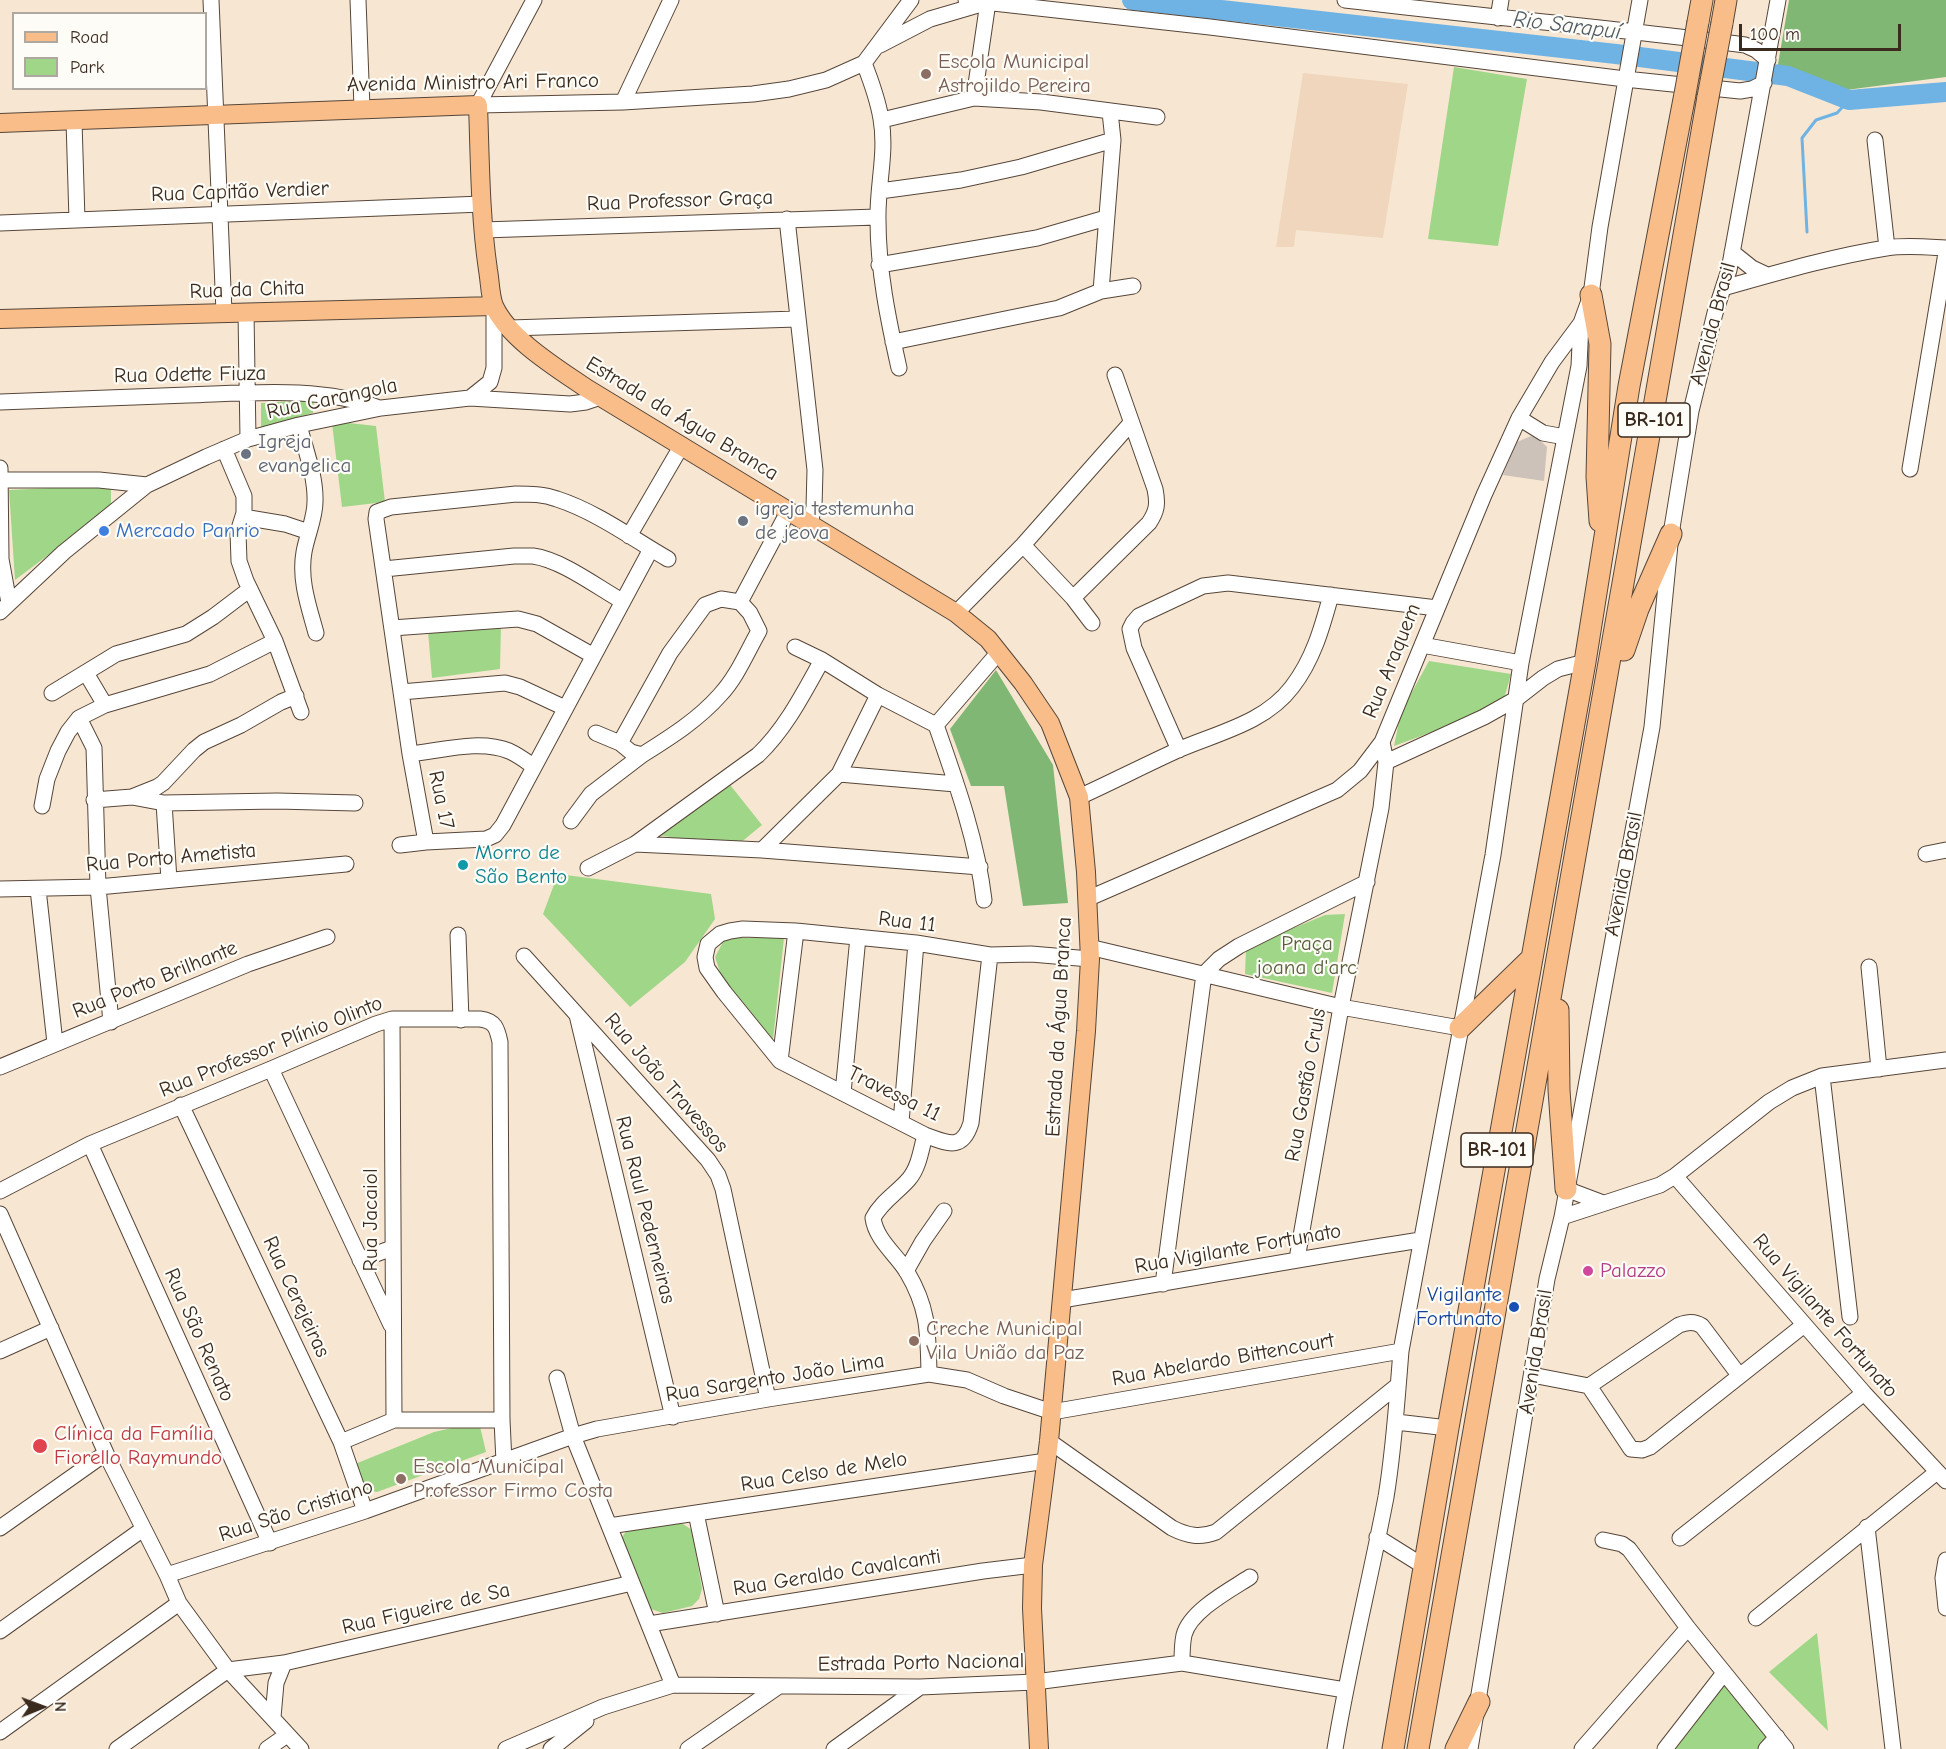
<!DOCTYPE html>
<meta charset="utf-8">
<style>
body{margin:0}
#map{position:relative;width:1946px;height:1749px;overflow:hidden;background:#f7e7d2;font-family:"Comic Neue",sans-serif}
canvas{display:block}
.legend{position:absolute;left:12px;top:12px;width:195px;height:78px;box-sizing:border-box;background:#fdfcf7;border:2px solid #afa8a0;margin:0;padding:8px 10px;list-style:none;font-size:18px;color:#3b2a1e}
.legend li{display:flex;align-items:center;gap:12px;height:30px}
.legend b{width:30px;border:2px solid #afa8a0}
.north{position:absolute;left:12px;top:1677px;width:60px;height:60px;-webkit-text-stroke:4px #fdfcf7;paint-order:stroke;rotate:89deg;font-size:16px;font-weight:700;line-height:24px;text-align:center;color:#3b2a1e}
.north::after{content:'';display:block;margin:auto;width:21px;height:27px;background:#3b2a1e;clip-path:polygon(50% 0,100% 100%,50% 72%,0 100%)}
.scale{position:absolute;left:1739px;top:24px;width:162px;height:27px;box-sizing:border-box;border:3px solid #3b2a1e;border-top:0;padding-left:8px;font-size:18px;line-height:21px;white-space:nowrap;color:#3b2a1e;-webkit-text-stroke:4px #fdfcf7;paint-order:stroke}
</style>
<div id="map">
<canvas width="1946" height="1749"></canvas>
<ul class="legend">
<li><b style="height:8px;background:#f8bd89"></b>Road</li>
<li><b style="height:16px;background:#a0d687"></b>Park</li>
</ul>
<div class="north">N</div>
<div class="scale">100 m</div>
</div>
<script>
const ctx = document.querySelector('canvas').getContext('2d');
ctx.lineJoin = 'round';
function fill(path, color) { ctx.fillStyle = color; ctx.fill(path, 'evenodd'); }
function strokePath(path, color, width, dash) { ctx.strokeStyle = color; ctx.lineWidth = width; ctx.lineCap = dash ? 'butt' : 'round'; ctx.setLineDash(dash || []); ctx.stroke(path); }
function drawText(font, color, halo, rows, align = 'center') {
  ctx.font = font + ' "Comic Neue",sans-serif'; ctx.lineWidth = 4.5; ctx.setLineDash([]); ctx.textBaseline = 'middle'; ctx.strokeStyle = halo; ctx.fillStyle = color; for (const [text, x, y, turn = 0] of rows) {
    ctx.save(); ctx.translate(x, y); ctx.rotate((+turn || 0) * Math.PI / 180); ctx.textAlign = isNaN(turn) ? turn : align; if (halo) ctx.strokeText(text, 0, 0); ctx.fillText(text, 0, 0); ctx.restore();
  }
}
const built = new Path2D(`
 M 1303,73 L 1408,84 L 1383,238 L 1296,230 L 1294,247 L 1276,247 Z`);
const industrial = new Path2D(`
 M 1531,436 L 1539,439 L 1547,447 L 1544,481 L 1503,475 L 1517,442 Z`);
const green = new Path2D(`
 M 1454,67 L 1527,79 L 1498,246 L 1428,239 Z
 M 314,400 L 313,413 L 261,428 L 261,403 Z
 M 340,422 L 376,426 L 385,502 L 342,507 L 332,423 Z
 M 111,485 L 111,508 L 15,580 L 9,490 Z
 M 501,625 L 500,669 L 432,678 L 428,632 Z
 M 1429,661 L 1511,674 L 1502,706 L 1394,746 L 1401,712 Z
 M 727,781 L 762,825 L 733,849 L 659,835 Z
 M 558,874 L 711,894 L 715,919 L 685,962 L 630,1007 L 543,914 Z
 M 1345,914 L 1332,993 L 1245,974 L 1246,948 L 1325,915 Z
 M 725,938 L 784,938 L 773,1040 L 722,978 L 715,957 Z
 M 479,1422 L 486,1452 L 377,1492 L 366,1490 L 355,1464 L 434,1432 Z
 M 677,1520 L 692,1530 L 702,1589 L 699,1599 L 692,1606 L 663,1613 L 651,1609 L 623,1548 L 622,1537 L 628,1529 Z
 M 1817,1633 L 1828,1731 L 1769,1672 Z
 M 1725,1681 L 1774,1736 L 1762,1749 L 1671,1749 Z`);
const forest = new Path2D(`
 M 1789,0 L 1946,0 L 1946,77 L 1838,91 L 1788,71 L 1777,70 Z
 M 996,670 L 1053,765 L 1068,903 L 1023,906 L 1004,786 L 971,786 L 950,729 Z`);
const stream = new Path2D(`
 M 1807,232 L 1802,138 L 1816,120 L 1837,113 L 1849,100`);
const river = new Path2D(`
 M 1132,0 L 1616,54 L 1788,76 L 1849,100 L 1946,92`);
const minor = new Path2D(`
 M 211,0 L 224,312
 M 358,0 L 362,108
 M 534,0 L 478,105 L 623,102 L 753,94 L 789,89 L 826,80 L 864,63 L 911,0
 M 966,0 L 1210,27 L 1625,79 L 1740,91 L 1752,89 L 1764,83
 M 1345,0 C 1478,16 1612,28 1745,45 L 1756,50 L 1768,60
 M 1498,18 L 1501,0
 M 880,45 L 930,19 L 988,2 L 974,98
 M 864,63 C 871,81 878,100 881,119 C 887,153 877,186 878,220 C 878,270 888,319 899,368
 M 623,102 L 671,0
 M 882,120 L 974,98 L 1041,102 L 1157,117
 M 74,121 L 77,220
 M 1875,140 L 1887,248
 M 880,191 L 961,180 L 1021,167 L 1113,140
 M 787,219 L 815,470 L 814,507 L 810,523
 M 0,223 L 482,204
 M 483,230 L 877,217
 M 1732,252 L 1752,268 L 1767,275
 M 879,265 L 1037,238 L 1106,218
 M 1723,288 C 1777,273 1830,257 1886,248 C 1906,245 1926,247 1946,248
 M 1101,291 L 1113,140 L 1110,112
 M 246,312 L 248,439
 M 510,328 L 797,319
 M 893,342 L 1059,308 L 1101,291 L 1133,286
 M 470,398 L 570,404 L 586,402 L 601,397
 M 0,402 C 63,400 125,397 188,395 C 249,393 322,386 379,408
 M 1519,418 L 1543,433 L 1565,437
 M 299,425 C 305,449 316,476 315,502 C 315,518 307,535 304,552 C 299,580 309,607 316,633
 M 224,449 L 244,496 L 244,513 L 238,532 L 239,561 L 246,581 L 275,641 L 301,712
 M 0,468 L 1,559 L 9,603
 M 1910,469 L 1946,253
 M 0,480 L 99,480 L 147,485
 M 243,517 L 285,524 L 309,532
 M 629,536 L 682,445
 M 1023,545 L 1073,598
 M 651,549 L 503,825 L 495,835 L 486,839 L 426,842 L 410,754 L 376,519 L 377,512 L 391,507 L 516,494 C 530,494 544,494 557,499 C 597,512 633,539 668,559
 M 384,569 L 514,556 C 520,556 527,556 533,556 C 562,560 597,587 622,601
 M 0,612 L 64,552 L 147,485 L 206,457 L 248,439 L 299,425 L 381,408 L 470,398 L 490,382 L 494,368 L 494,306
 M 956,613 L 1023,545 L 1131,423
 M 1092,623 L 1073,598 L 1149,523 C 1157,511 1158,504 1155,489 L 1115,375
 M 392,628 L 518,619 L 537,624 L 592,655
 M 1422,645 L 1521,663
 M 795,647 L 822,660 L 878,695 L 936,725 C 956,782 977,840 984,900
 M 86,673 L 105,705
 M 401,692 L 505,683 L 520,687 L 565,708
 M 52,693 L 116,654 L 186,634 L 213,617 L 250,589
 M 79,718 L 94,748 L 98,887 L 111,1022
 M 936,725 L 999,652
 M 596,733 L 620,743 L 631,752 L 642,755 C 669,738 698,720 720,695 C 737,677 747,652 759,631 L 750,613 L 740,602 L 789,510
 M 620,743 L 670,653 L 705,605 L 721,599 L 740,602
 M 1179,750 L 1134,648 L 1130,629 L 1133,623 L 1139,616 L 1203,586 L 1228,583 L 1437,608
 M 410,754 C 441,751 479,739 509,751 C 518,755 526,761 533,766
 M 1386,762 L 1484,717 L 1516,699 L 1543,678 L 1558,669 L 1585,662
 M 839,774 L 956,784
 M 132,797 L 157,787 L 163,783 L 194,750 L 204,742 L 241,725 L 281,702 L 296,696
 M 1079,797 C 1112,782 1145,765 1178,750 C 1217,733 1265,723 1292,687 C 1313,660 1322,628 1331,595
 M 94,800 L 132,797 L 164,803 L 277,801 L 355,803
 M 164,803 L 169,880
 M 42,806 L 47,779 L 58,751 L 68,732 L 79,718 L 105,705 L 210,674 L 275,641
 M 571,821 L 591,794 L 642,755
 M 635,844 L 762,850 L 980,867
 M 400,845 L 426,842
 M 762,850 L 839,774 L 878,695
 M 1926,854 L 1946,850
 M 588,868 L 635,844 L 758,755 C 786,728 803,694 822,660
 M 0,889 L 98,887 L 346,864
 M 38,889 L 55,1043
 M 1087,899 L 1337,790 L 1360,771 L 1382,742 L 1484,495 L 1519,418 L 1552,362 L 1581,323 L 1591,295 L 1600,227 L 1640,0
 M 458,935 L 461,1020
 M 1089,947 L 1341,1007 L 1460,1028
 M 990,955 L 971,1123 C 962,1152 947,1143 925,1135 L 780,1061 L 724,992 L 707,968 L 705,957 L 708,944 L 720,934 L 730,931 L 743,929 L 796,931 L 916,943 L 990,955 L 1031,954 L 1090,959
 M 524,956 L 708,1160 L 718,1175 L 723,1189 L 768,1399
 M 1869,967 L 1879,1069
 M 577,1015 L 673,1417
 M 392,1019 L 394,1420
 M 780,1061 L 796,931
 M 0,1067 L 248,964 L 327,937
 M 271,1069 L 391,1325
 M 1822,1076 L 1850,1317
 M 843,1093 L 858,937
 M 181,1105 L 341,1442 L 365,1511
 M 901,1122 L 916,943
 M 925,1135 C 921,1150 919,1167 909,1179 C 897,1193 881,1202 873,1218 C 876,1240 896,1254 907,1272 C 929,1309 928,1333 929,1374
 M 90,1144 L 270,1543
 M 1675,1176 L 1864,1393 L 1946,1481
 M 1566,1189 L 1603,1203
 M 0,1191 L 90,1144 L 271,1069 L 376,1024 L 392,1019 L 480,1019 C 495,1021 497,1028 500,1042 L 502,1420 L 504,1462
 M 0,1214 L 109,1460 L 167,1575 L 179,1603 L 228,1670 L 301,1749
 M 1562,1217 L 1660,1185 L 1675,1176 L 1769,1102 L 1792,1088 L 1822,1076 L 1946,1060
 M 1297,1259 L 1341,1007 L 1381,808 L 1386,762 L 1382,742
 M 360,1260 L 392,1248
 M 906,1271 L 923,1241 L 944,1211
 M 1163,1284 L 1204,974 L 1219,959 L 1239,946 L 1367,882
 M 1062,1300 C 1182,1281 1301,1258 1421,1240
 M 0,1351 L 51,1328
 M 1532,1375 L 1589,1386 L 1631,1449 L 1642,1450 L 1650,1447 L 1804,1325
 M 557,1378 L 573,1436 L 673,1685
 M 1589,1386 L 1679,1325 C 1688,1322 1694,1321 1702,1326 L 1739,1375
 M 1396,1422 L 1448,1428
 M 1049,1441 L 1172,1528 C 1188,1536 1200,1538 1216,1532 L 1398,1385
 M 341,1442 L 394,1420 L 502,1420
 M 696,1513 L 717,1614
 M 609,1526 L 1046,1461
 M 1867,1527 L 1893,1749
 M 0,1528 L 106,1453
 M 1377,1537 L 1425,1567
 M 1680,1538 L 1864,1393
 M 1603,1540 L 1622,1544 L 1629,1549 L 1688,1628 L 1786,1749
 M 1946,1560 L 1943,1578 L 1946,1608
 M 167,1575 L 365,1511 L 573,1436 L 597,1429 L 768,1399 L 929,1374 L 967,1380 L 1004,1396 L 1052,1412 L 1401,1351
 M 1756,1618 L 1937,1472
 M 649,1624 L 983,1571 L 1033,1565
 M 0,1631 L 143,1529
 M 1182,1663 C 1182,1654 1182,1644 1184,1635 C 1190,1611 1230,1590 1250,1577
 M 273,1717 L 276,1683 L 284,1663
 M 0,1732 L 179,1603
 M 117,1749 L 228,1670 L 284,1663 L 632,1583
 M 267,1749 L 287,1735
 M 506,1749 L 603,1707 L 673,1685 L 920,1687 L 1035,1682 L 1182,1663 L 1345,1690
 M 551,1749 L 586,1721
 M 688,1749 L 779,1686
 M 834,1749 L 920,1687
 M 1335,1749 C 1349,1664 1370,1581 1386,1497 C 1394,1449 1397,1400 1401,1351 L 1493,855 L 1521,663 L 1579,366 L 1581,323
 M 1470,1749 L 1547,1279 L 1562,1217 L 1652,727 L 1671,534 L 1691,411 L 1715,313 L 1729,270 L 1778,0
 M 1582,1749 L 1688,1628
 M 1665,1749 L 1724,1673
 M 1766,1749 L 1777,1737`);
const major = new Path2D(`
 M 0,123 L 478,105 C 480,160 480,215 488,270 C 490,281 490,296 494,306 C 509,339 557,368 586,388 L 956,613 L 988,639 L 1023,683 L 1050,723 L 1079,797 L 1086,872 L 1090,959 L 1086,1031 L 1049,1441 L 1033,1565 L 1032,1608 L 1039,1749
 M 0,319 L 494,306`);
const highway = new Path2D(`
 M 1698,22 L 1702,0
 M 1722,23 L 1726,0
 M 1591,295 L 1600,344 L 1597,477 L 1600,521
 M 1624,650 L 1638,609 L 1671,534
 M 1558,1010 L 1559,1090 L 1566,1189
 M 1460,1028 L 1531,959
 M 1393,1749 L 1448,1428 L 1585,662 L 1629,386 L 1685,94
 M 1418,1749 C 1512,1198 1613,648 1708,97
 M 1456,1749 L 1479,1702`);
const highwayBridge = new Path2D(`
 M 1685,94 L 1698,22
 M 1708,97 L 1722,23`);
const markers = [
 [926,74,6,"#8d6e63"],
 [246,454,6,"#6b7280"],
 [743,521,6,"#6b7280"],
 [104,531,6,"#3f7fe0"],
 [463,865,6,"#0f9aa8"],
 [1588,1271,6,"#d1479c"],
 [1514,1307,6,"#1a4fb4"],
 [914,1341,6,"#8d6e63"],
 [40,1446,8,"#e0444e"],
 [401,1479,6,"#8d6e63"]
];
const shields = [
 [1654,420,72],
 [1497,1150,72]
];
const shieldNames = [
 ["BR-101",1654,420],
 ["BR-101",1497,1150]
];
const educationNames = [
 ["Escola Municipal",938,62],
 ["Astrojildo Pereira",938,86],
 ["Creche Municipal",926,1329],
 ["Vila União da Paz",926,1353],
 ["Escola Municipal",413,1467],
 ["Professor Firmo Costa",413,1491]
];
const streetNames = [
 ["Avenida Ministro Ari Franco",473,83,-1],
 ["Rua Capitão Verdier",240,192,-2],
 ["Rua Professor Graça",680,201,-2],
 ["Rua da Chita",247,290,-2],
 ["Avenida Brasil",1713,324,-75],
 ["Rua Odette Fiuza",190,375,-1],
 ["Rua Carangola",332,399,-12],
 ["Estrada da Água Branca",682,419,31],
 ["Rua Araquem",1392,661,-68],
 ["Rua 17",441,800,78],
 ["Rua Porto Ametista",171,858,-5],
 ["Avenida Brasil",1624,874,-79],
 ["Rua 11",907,922,7],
 ["Rua Porto Brilhante",155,980,-22],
 ["Estrada da Água Branca",1059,1027,-87],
 ["Rua Professor Plínio Olinto",271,1047,-22],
 ["Rua João Travessos",666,1083,49],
 ["Rua Gastão Cruls",1306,1085,-80],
 ["Travessa 11",894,1094,26],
 ["Rua Raul Pederneiras",645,1210,76],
 ["Rua Jacaiol",371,1220,-90],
 ["Rua Vigilante Fortunato",1238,1249,-10],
 ["Rua Cerejeiras",296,1297,65],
 ["Rua Vigilante Fortunato",1825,1316,49],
 ["Rua São Renato",199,1335,66],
 ["Avenida Brasil",1536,1352,-81],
 ["Rua Abelardo Bittencourt",1223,1360,-10],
 ["Rua Sargento João Lima",775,1378,-9],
 ["Rua Celso de Melo",824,1472,-9],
 ["Rua São Cristiano",296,1511,-18],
 ["Rua Geraldo Cavalcanti",837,1573,-9],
 ["Rua Figueire de Sa",426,1609,-13],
 ["Estrada Porto Nacional",921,1663,-1]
];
const worshipNames = [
 ["Igreja",258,442],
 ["evangelica",258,466],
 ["igreja testemunha",755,509],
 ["de jeova",755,533]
];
const shopNames = [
 ["Mercado Panrio",116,531]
];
const cultureNames = [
 ["Morro de",475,853],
 ["São Bento",475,877]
];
const parkNames = [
 ["Praça",1307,944],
 ["joana d'arc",1307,968]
];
const hotelNames = [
 ["Palazzo",1600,1271]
];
const transitNames = [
 ["Vigilante",1502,1295],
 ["Fortunato",1502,1319]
];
const healthNames = [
 ["Clínica da Família",54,1434],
 ["Fiorello Raymundo",54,1458]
];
const waterNames = [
 ["Rio Sarapuí",1567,26,7]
];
fill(built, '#efd6bc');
fill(industrial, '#cdc2b9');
fill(green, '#a0d687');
fill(forest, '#80b774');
strokePath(stream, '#6fb3e5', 3);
strokePath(river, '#6fb3e5', 20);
strokePath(minor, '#574639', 17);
strokePath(major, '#574639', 20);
strokePath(highway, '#574639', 23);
strokePath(minor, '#fff', 15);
strokePath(major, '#f8bd89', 18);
strokePath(highway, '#f8bd89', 21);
strokePath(highwayBridge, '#574639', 23, []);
strokePath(highwayBridge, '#f8bd89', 21);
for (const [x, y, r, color] of markers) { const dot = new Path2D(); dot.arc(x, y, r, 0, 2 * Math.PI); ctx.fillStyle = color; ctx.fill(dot); strokePath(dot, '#fdfcf7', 2); }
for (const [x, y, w] of shields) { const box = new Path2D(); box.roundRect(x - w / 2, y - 17, w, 34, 4.5); ctx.fillStyle = '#fdfcf7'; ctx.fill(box); strokePath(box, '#3b2a1e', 1.5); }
drawText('bold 20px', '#3b2a1e', null, shieldNames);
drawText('21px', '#785e54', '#fdfcf7', educationNames, 'left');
drawText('21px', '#3b2a1e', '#fdfcf7', streetNames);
drawText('21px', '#5b616d', '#fdfcf7', worshipNames, 'left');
drawText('21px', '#366cbe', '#fdfcf7', shopNames, 'left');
drawText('21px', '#0d838f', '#fdfcf7', cultureNames, 'left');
drawText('21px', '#595e3e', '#fdfcf7', parkNames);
drawText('21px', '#b23c85', '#fdfcf7', hotelNames, 'left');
drawText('21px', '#164399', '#fdfcf7', transitNames, 'right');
drawText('21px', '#be3a42', '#fdfcf7', healthNames, 'left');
drawText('italic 22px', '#4d5a64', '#fdfcf7', waterNames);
</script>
